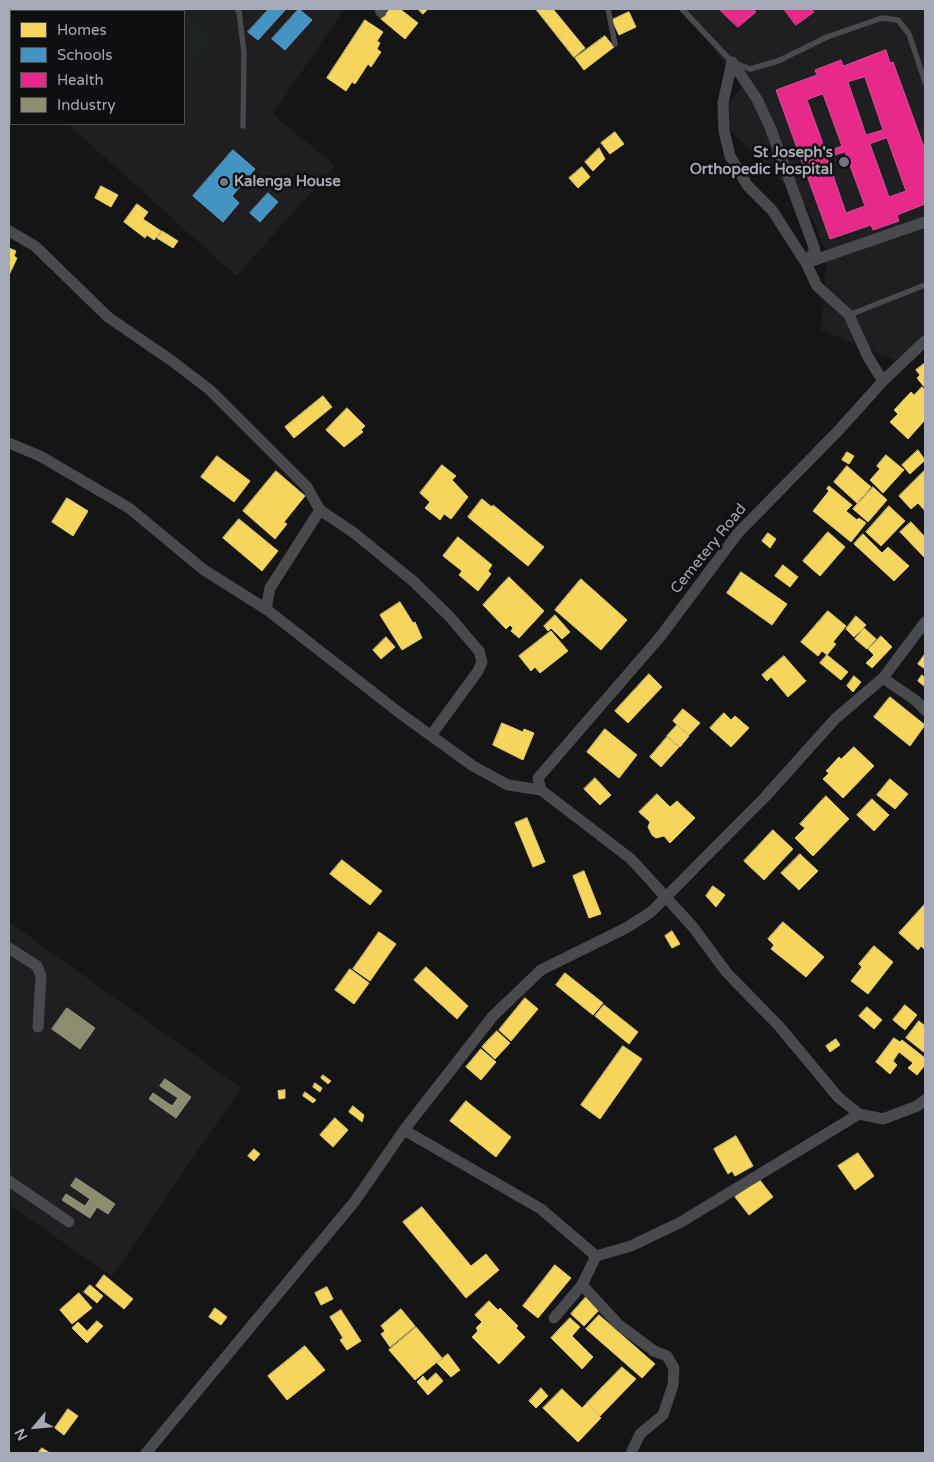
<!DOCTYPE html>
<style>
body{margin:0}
#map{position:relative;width:934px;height:1462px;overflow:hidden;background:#151515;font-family:"Varela Round",sans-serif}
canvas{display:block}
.frame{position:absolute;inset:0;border:10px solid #a6a9b6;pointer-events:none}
.legend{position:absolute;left:10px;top:10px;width:175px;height:115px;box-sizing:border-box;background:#0f0f11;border:1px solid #4b4d53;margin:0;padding:6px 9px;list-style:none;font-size:15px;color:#a6a9b6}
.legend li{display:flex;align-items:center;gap:10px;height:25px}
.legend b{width:25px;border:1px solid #4b4d53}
.north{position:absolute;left:10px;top:1402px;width:50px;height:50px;-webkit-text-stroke:4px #0f0f11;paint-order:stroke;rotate:242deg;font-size:14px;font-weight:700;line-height:20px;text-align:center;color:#a6a9b6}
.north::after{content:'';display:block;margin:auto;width:18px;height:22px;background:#a6a9b6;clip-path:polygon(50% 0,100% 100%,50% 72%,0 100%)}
</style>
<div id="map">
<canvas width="934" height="1462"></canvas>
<div class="frame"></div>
<ul class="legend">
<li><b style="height:14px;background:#f6d55c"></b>Homes</li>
<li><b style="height:14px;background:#4393c3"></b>Schools</li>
<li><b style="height:14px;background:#e7298a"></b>Health</li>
<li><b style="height:14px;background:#8c8c6e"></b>Industry</li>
</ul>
<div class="north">N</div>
</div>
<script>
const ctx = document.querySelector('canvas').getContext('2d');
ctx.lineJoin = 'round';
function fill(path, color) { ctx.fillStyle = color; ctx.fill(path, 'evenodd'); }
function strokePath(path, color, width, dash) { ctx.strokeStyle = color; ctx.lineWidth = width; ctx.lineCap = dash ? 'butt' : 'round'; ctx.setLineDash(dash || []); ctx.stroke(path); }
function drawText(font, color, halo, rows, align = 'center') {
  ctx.font = font + ' "Varela Round",sans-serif'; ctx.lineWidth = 5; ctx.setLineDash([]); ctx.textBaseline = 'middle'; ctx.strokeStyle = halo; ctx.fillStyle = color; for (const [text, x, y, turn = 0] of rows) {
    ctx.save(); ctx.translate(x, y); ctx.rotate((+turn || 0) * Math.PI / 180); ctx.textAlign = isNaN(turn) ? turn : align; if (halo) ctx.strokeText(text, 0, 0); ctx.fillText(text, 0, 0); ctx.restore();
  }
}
const built = new Path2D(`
 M 9,9 L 344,9 L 273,114 L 335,166 L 236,276 L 68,124 L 184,124 L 184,11 L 11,11 L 11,72 L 9,70 Z
 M 681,9 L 925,9 L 925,334 L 897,361 L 821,330 L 827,253 L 808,208 L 716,116 L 743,86 Z
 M 9,922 L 241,1088 L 112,1276 L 9,1205 Z`);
const green = new Path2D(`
 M 13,9 L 181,9 L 215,40 L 184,74 L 184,11 L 16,11 Z`);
const homes = new Path2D(`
 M 390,9 L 400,9 L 418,23 L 405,39 L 381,19 Z
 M 418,9 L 428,9 L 423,14 Z
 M 536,9 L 553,9 L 585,48 L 574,57 Z
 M 629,12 L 636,27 L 619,35 L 612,20 Z
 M 365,20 L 383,32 L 377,41 L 380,43 L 377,49 L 381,52 L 371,67 L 368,64 L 355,84 L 352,82 L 346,91 L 327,78 Z
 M 605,36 L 614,47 L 584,70 L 575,58 Z
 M 615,132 L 624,144 L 610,154 L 601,143 Z
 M 599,148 L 605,159 L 593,171 L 585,162 Z
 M 582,167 L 590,177 L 578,188 L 569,178 Z
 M 101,186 L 118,195 L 111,207 L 95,198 Z
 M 137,204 L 148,212 L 143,219 L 161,231 L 154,240 L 147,235 L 145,238 L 124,222 Z
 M 162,231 L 178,241 L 173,248 L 157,238 Z
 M 9,248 L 16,251 L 14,256 L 17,258 L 9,275 Z
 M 925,363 L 925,388 L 917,378 L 920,375 L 916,370 Z
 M 922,387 L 925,390 L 925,420 L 908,439 L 890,422 L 898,414 L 894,410 L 911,392 L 914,395 Z
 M 323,396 L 332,407 L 294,438 L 285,427 Z
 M 347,408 L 365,426 L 361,430 L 363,432 L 344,447 L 326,430 Z
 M 918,450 L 925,460 L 910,474 L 902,465 Z
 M 847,452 L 854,456 L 849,464 L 842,460 Z
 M 886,455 L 904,470 L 883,493 L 870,480 L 880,469 L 877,466 Z
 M 217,456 L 250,481 L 234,502 L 201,477 Z
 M 442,465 L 456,476 L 452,480 L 468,497 L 451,519 L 444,514 L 440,520 L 425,508 L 430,502 L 420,493 Z
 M 847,466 L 871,487 L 857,503 L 834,482 Z
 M 925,470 L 925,511 L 918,503 L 911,509 L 899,496 Z
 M 276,471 L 305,496 L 284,522 L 287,524 L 275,539 L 243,511 Z
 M 829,486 L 852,505 L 846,511 L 857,520 L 859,518 L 866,523 L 851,542 L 813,511 L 829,491 L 827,489 Z
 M 873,487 L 887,500 L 868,522 L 853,509 Z
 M 67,498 L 88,511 L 73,536 L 52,522 Z
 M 482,499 L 492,507 L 493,505 L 544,547 L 528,566 L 468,517 Z
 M 889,506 L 905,521 L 881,546 L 866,532 Z
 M 239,519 L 278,551 L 262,571 L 223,538 Z
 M 911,522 L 925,537 L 925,558 L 900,532 Z
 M 828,532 L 845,547 L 820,576 L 803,561 Z
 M 768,533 L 776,539 L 770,548 L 762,541 Z
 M 863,534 L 882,553 L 888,547 L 909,566 L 894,581 L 854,544 Z
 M 458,537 L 492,565 L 488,571 L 491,574 L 478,591 L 459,575 L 462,571 L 443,556 Z
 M 783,565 L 798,577 L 790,587 L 775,576 Z
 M 741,572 L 787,604 L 772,625 L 727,593 Z
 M 509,577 L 544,611 L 519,638 L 511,631 L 513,628 L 510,625 L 506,629 L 483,605 Z
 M 581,579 L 627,620 L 601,650 L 555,610 Z
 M 400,602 L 413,623 L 415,622 L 422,638 L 402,650 L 380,615 Z
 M 828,611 L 846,626 L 833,642 L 836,644 L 827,655 L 822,651 L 818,656 L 801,642 Z
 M 555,615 L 570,632 L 562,639 L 551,628 L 548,631 L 544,626 Z
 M 856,616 L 866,625 L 854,637 L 846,629 Z
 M 864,628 L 876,639 L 867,649 L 855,639 Z
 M 551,631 L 568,651 L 540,673 L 535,667 L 531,671 L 519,656 Z
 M 881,636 L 892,647 L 872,668 L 866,663 L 874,655 L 868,649 Z
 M 386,637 L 395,647 L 381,659 L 373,650 Z
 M 925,654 L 925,669 L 918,664 Z
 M 827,655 L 848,672 L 841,680 L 820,663 Z
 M 784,656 L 806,681 L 788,697 L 771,677 L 767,681 L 762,675 Z
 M 649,674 L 662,687 L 628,723 L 615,711 Z
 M 922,675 L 925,678 L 924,686 L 918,681 Z
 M 854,676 L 861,682 L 853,692 L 847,686 Z
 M 890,697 L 925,725 L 910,746 L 874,717 Z
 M 683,709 L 700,723 L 689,735 L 673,721 Z
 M 724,713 L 731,720 L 735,716 L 749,728 L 731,747 L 710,728 Z
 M 502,723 L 523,732 L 524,729 L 534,733 L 523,760 L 493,745 Z
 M 677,725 L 689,736 L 680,747 L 667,736 Z
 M 605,729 L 637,755 L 619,778 L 587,752 Z
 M 667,737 L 679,747 L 661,767 L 650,757 Z
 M 854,747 L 874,766 L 843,798 L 823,779 L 829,773 L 826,771 L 839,757 L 841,759 Z
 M 595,778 L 611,795 L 600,805 L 584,789 Z
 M 890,779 L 908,794 L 895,809 L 877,795 Z
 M 657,794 L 670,807 L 677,801 L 695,818 L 670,843 L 664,836 L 656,838 L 652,835 L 648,827 L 650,822 L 639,812 Z
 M 826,796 L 849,819 L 813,856 L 795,838 L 805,828 L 800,824 Z
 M 872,799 L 889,815 L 874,831 L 857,815 Z
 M 527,818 L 545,862 L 533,867 L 515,823 Z
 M 773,830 L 793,849 L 764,880 L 744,861 Z
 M 800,854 L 818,871 L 799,890 L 781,873 Z
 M 342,860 L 382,891 L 370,905 L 330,874 Z
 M 584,871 L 601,914 L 589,918 L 573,876 Z
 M 713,886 L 725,895 L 716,907 L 706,896 Z
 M 925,904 L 925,950 L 921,946 L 918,950 L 899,933 Z
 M 783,922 L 824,957 L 806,977 L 771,949 L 774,945 L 768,939 Z
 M 672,931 L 680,944 L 672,948 L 665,936 Z
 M 379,932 L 396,944 L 370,981 L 353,969 Z
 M 874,946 L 893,962 L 868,994 L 851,981 L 862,967 L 859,964 Z
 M 426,967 L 468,1006 L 457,1019 L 414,980 Z
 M 350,969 L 369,983 L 354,1004 L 335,990 Z
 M 565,973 L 603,1003 L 593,1015 L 556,985 Z
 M 525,998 L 538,1009 L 511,1041 L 499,1030 Z
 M 604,1005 L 638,1032 L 629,1044 L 595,1016 Z
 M 905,1005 L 917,1015 L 905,1030 L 893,1020 Z
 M 867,1007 L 882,1020 L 874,1029 L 859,1016 Z
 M 919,1021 L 925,1026 L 925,1053 L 906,1038 Z
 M 497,1031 L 510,1043 L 495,1059 L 482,1047 Z
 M 894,1038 L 900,1042 L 902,1040 L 925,1058 L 925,1065 L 917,1075 L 908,1068 L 913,1063 L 899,1052 L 893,1061 L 897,1065 L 890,1074 L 876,1062 Z
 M 836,1039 L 840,1045 L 830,1052 L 826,1046 Z
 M 623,1046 L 642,1059 L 600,1119 L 581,1105 Z
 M 481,1049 L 496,1062 L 481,1080 L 466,1067 Z
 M 323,1075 L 331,1081 L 328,1084 L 321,1078 Z
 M 315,1083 L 322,1088 L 320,1092 L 313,1087 Z
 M 285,1090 L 285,1098 L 279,1099 L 278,1091 Z
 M 305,1092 L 316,1100 L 313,1103 L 303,1096 Z
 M 466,1101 L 511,1137 L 496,1157 L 450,1121 Z
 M 353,1106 L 364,1115 L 362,1122 L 349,1112 Z
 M 335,1118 L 348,1130 L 333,1147 L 320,1135 Z
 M 736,1136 L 753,1166 L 735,1176 L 732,1171 L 728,1174 L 714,1149 Z
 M 254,1149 L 260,1154 L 254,1161 L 248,1156 Z
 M 858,1153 L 874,1176 L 855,1190 L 838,1166 Z
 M 759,1179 L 773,1197 L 749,1215 L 735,1197 Z
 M 422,1207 L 471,1266 L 486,1254 L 499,1270 L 466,1298 L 403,1222 Z
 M 555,1265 L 571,1278 L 538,1318 L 523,1306 Z
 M 104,1275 L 133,1299 L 124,1309 L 96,1286 Z
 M 90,1285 L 103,1296 L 97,1303 L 84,1292 Z
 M 327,1287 L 333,1299 L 321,1305 L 315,1293 Z
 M 79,1293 L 92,1308 L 72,1324 L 60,1310 Z
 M 586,1297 L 600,1309 L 584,1326 L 571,1314 Z
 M 489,1301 L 498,1310 L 500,1308 L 518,1326 L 516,1328 L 525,1337 L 499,1364 L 472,1337 L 478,1331 L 476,1328 L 482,1322 L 475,1315 Z
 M 215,1308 L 227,1317 L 221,1325 L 209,1317 Z
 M 401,1309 L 415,1326 L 390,1347 L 381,1334 L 385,1331 L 381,1326 Z
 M 341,1310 L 361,1341 L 347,1350 L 340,1340 L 343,1338 L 330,1317 Z
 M 599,1315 L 655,1364 L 642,1378 L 586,1329 Z
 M 570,1318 L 580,1327 L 572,1336 L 593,1357 L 582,1369 L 551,1338 Z
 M 97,1321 L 103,1326 L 87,1343 L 72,1328 L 78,1322 L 87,1331 Z
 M 416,1327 L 442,1358 L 415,1380 L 389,1350 Z
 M 305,1346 L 325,1370 L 287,1400 L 268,1376 Z
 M 448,1354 L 460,1370 L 451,1377 L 437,1363 Z
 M 622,1367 L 636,1379 L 600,1416 L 587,1403 Z
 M 436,1373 L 443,1381 L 428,1395 L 417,1382 L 423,1376 L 427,1381 Z
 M 541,1388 L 548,1396 L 536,1408 L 529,1401 Z
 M 562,1389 L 582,1408 L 587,1403 L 601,1418 L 578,1442 L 543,1408 Z
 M 68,1409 L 78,1416 L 64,1435 L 55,1428 Z
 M 42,1448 L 50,1453 L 38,1453 Z`);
const schools = new Path2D(`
 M 269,9 L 286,9 L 258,40 L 248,32 Z
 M 299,9 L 312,20 L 285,50 L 272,39 Z
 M 233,150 L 255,169 L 232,196 L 239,203 L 223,222 L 193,196 Z
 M 268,193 L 278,202 L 260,222 L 250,213 Z`);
const health = new Path2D(`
 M 719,9 L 753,9 L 756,12 L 738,27 Z
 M 784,9 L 811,9 L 814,12 L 796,25 Z
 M 886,50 L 890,63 L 893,62 L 925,150 L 925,204 L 897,215 L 899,221 L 873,230 L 871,225 L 830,239 L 776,90 L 817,75 L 815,70 L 841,60 L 843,66 ZM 865,77 L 883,130 L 866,135 L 848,82 ZM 823,94 L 842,146 L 826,152 L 807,100 ZM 887,138 L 906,191 L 889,197 L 870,144 ZM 845,152 L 865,206 L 846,213 L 827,158 Z`);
const industry = new Path2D(`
 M 67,1008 L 95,1028 L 80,1049 L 52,1029 Z
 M 165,1079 L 191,1097 L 176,1118 L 149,1099 L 153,1093 L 172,1106 L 178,1098 L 160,1086 Z
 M 76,1178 L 115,1204 L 108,1214 L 97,1207 L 90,1218 L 62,1200 L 66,1194 L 85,1206 L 90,1199 L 71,1186 Z`);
const lane = new Path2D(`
 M 237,9 L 239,11 L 244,53 L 243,126
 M 608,9 L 615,44
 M 682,9 L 732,62 L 750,69 L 778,61 L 827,37 L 882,18 L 898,20 L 909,34 L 925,82
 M 849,315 L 925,285`);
const street = new Path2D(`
 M 380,9 L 381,12
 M 732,62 L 723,103 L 724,131 L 730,156 L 747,185 L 772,210 L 806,263 L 817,286 L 849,315 L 868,357 L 883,381
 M 732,62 L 757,99 L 770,127 L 815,250 L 806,263
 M 9,231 L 35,246 L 108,317 L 172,361 L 210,390 L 307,487 L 320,510 L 354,533 L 413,581 L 449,616 L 479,651 L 482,662 L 478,671 L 432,734
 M 806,263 L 925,222
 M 9,443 L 40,456 L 129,508 L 204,570 L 266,609
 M 320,510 L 270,588 L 266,609 L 401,714 L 473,766 L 508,785 L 541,790 L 631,859 L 693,927 L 727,973 L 778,1025 L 838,1097 L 859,1114 L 681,1222 L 631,1246 L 596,1256 L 541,1209 L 404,1130
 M 883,678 L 925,622
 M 541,790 L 538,778 L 660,637 L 738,533 L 838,431 L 883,381 L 925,341
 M 9,948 L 37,966 L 41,976 L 38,1027
 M 859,1114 L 883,1119 L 917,1106 L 925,1100
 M 9,1181 L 69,1222
 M 582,1285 L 619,1325 L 654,1351 L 667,1356 L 674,1368 L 673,1385 L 663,1415 L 640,1434 L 631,1453
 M 554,1318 L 582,1285 L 596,1256
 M 146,1453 L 355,1201 L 404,1130 L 493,1016 L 541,970 L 626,928 L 651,912 L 766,796 L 835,719 L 883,678 L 915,700 L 925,710`);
const markers = [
 [844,162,6,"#73757e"],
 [224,182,5,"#73757e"]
];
const poiNames = [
 ["St Joseph's",833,153],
 ["Orthopedic Hospital",833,170],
 ["Kalenga House",234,182,"left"]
];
const streetNames = [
 ["Cemetery Road",709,549,-51]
];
fill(built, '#1f1f21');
fill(green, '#1d241f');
fill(homes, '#f6d55c');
strokePath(homes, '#dec877', 1);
fill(schools, '#4393c3');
strokePath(schools, '#619abf', 1);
fill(health, '#e7298a');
strokePath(health, '#d44f97', 1);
fill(industry, '#8c8c6e');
strokePath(industry, '#949584', 1);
strokePath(lane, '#494a4e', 5.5);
strokePath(street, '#494a4e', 11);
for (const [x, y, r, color] of markers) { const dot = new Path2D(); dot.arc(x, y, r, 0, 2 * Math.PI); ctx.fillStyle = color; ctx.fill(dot); strokePath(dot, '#0f0f11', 2); }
drawText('bold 15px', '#a6a9b6', '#0f0f11', poiNames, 'right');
drawText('15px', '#a6a9b6', '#0f0f11', streetNames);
</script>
